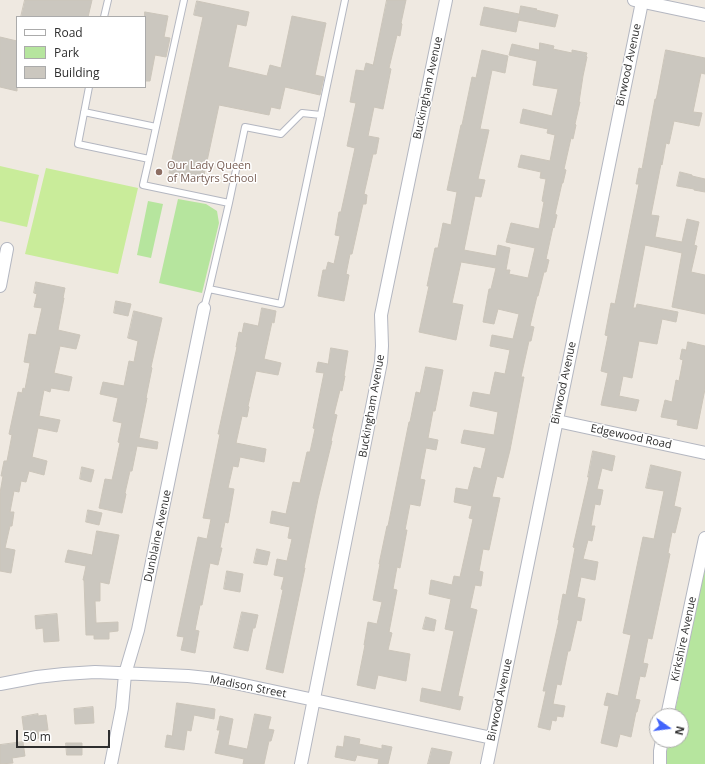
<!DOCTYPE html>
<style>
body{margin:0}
#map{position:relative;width:705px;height:764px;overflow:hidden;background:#efe9e1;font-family:"Open Sans",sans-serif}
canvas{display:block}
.legend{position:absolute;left:16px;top:16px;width:130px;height:72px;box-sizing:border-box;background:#fff;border:1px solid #ababab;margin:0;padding:5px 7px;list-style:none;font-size:12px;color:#2e2e2e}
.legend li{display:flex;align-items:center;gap:8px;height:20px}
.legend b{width:20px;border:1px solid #ababab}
.north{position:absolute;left:649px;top:708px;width:40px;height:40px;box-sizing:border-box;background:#fff;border:1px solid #ababab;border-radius:50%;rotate:104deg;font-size:11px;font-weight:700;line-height:16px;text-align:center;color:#2e2e2e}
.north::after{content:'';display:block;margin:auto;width:14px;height:18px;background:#4264fb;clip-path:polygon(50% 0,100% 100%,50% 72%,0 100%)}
.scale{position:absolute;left:16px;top:730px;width:94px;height:18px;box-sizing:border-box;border:2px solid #2e2e2e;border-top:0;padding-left:5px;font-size:12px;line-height:14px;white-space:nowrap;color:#2e2e2e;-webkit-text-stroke:3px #fff;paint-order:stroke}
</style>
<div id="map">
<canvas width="705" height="764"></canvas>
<ul class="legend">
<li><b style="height:5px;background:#fff"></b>Road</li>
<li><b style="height:11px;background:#b6e59e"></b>Park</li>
<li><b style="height:11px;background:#cbc7bf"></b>Building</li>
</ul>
<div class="north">N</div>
<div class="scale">50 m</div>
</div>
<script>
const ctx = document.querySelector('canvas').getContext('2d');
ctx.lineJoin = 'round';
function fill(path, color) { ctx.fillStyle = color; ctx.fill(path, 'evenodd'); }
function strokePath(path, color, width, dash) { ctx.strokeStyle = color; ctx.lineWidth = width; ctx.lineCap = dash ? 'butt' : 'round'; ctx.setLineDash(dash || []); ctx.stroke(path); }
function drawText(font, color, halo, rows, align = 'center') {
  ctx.font = font + ' "Open Sans",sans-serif'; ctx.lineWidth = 3; ctx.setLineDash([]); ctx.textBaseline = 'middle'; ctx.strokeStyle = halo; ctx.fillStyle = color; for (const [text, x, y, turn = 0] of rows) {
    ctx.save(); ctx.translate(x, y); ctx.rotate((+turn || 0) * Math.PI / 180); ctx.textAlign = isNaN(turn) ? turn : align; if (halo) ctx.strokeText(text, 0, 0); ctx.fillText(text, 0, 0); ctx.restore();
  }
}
const green = new Path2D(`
 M 178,199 L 206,204 L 217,211 L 219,223 L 202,293 L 159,283 Z
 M 148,201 L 163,204 L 151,258 L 137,255 Z
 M 705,567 L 705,764 L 666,764 L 665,761 L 669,740 L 681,740 L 681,716 L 674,716 Z`);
const pitch = new Path2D(`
 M 0,166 L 39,175 L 27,227 L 0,221 Z
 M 46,168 L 138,188 L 118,274 L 25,254 Z`);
const building = new Path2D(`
 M 25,0 L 92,0 L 88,17 L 21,17 Z
 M 387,0 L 406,0 L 401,23 L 402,24 L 400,36 L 397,35 L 389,68 L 391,69 L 383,109 L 374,107 L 368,136 L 379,138 L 376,154 L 373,154 L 364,194 L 367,195 L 366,204 L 363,204 L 352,254 L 350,254 L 346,274 L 349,275 L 344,301 L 318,296 L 323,270 L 326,270 L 328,262 L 334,264 L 340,236 L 335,235 L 339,212 L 341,212 L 355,148 L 347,146 L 356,103 L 350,102 L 356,70 L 364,71 L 366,63 L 373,65 Z
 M 197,1 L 249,12 L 246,26 L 237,24 L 228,67 L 267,76 L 270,65 L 281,68 L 292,16 L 326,23 L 315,75 L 324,77 L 320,95 L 285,87 L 280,109 L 271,107 L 269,115 L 219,105 L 203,180 L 169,173 L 203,17 L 194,15 Z
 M 521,6 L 537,9 L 536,10 L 558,15 L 555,27 L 518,20 L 519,17 L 516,32 L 480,25 L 484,7 L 519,14 Z
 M 145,12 L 168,16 L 164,37 L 170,38 L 166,57 L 155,55 L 150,81 L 145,81 Z
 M 0,37 L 17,41 L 17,91 L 0,87 Z
 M 540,43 L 554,46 L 553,49 L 572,53 L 572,50 L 587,53 L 586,56 L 587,57 L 583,76 L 579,102 L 580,102 L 575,124 L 576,125 L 573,139 L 571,138 L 564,169 L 566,170 L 563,183 L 562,183 L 555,214 L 557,215 L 554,228 L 553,227 L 546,259 L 549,260 L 546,272 L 544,272 L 538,296 L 537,296 L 530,326 L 534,327 L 531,341 L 529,341 L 521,377 L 524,377 L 510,450 L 503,478 L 497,476 L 492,497 L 500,498 L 489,550 L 483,549 L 479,571 L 483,572 L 481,586 L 475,585 L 470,608 L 477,610 L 458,696 L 463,697 L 460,710 L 420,701 L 422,688 L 441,692 L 454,631 L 445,629 L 451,599 L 429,594 L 431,580 L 452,585 L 454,576 L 460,577 L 473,519 L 469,518 L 472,506 L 454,502 L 456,488 L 468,490 L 474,467 L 481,469 L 486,448 L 461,443 L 464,430 L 494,435 L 498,412 L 470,406 L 473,392 L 490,395 L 495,372 L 505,374 L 510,350 L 490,346 L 492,335 L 513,339 L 519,314 L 498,309 L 494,324 L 483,322 L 489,289 L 491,289 L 496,268 L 461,262 L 452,303 L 463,305 L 456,340 L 419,332 L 429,286 L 427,286 L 435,248 L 438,248 L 443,223 L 451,225 L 457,192 L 447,190 L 461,125 L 462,125 L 472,77 L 476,78 L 482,50 L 508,56 L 505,73 L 492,70 L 480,129 L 489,130 L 478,179 L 485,180 L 481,197 L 475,196 L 464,250 L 496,256 L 498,245 L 510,248 L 506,270 L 510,270 L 509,274 L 528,278 L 535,248 L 506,242 L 511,223 L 539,229 L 544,202 L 542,201 L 546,179 L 540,178 L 541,172 L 518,167 L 521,155 L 550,161 L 555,135 L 547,133 L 548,129 L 520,123 L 523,109 L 552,116 L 558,89 L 533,85 L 537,61 L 509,55 L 512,44 L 539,50 Z
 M 666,50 L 705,58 L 705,74 L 701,73 L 693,112 L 702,113 L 699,126 L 674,121 L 669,144 L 666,143 L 662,165 L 661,164 L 651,215 L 659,216 L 655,237 L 682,242 L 687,219 L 699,222 L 694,245 L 697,246 L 691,272 L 705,275 L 705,314 L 672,307 L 682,253 L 645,245 L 633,308 L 636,308 L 637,304 L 678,312 L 676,322 L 662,319 L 657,344 L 639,341 L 632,378 L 623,376 L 619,396 L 639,400 L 636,411 L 601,405 L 608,373 L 601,371 L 608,336 L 605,335 L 611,303 L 615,304 L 639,184 L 636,184 L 639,168 L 642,169 L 655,99 L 656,99 Z
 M 680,172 L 692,175 L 692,176 L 705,179 L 705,192 L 694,190 L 694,189 L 677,186 Z
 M 36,282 L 65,288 L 63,298 L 64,298 L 58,330 L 80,335 L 76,349 L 60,346 L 54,373 L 72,377 L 69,391 L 51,388 L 50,392 L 44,390 L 39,416 L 60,420 L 57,432 L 38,428 L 32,457 L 47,461 L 44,475 L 29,471 L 26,482 L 21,481 L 19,492 L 14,491 L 10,512 L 14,512 L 12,526 L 10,526 L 5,548 L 15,550 L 11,573 L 0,571 L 0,493 L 3,476 L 1,476 L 4,461 L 7,461 L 12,435 L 9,434 L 18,392 L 22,393 L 23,388 L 25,389 L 30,363 L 24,362 L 29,334 L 36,335 L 42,308 L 34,307 L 37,294 L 34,293 Z
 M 116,301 L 131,304 L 128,316 L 114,313 Z
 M 262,308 L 276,311 L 274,323 L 272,322 L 264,359 L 281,363 L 278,375 L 256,371 L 248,406 L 249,407 L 247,417 L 242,416 L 236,443 L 266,449 L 264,462 L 240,457 L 238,467 L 233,466 L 228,488 L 234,489 L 228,523 L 225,522 L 220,548 L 222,548 L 218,565 L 210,563 L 202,605 L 200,605 L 195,630 L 199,631 L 195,653 L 181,650 L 184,637 L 177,636 L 198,537 L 207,539 L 211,519 L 203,518 L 220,434 L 218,434 L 237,347 L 236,347 L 239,332 L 242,333 L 244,323 L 258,326 Z
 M 134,311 L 162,318 L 151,367 L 152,368 L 146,398 L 147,398 L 139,438 L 158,442 L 157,449 L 137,446 L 132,471 L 130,471 L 125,493 L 126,494 L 122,513 L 99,508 L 105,479 L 112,480 L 120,443 L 118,442 L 122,423 L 113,421 L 118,398 L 100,394 L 103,382 L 124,386 L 129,361 L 134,362 L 138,341 L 128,338 Z
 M 688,342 L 705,346 L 705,389 L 697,429 L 677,425 L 678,420 L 661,417 L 665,400 L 672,402 L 676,380 L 679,381 L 683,360 L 680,359 L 682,349 L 686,350 Z
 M 331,348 L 348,351 L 344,376 L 345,376 L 342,391 L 340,390 L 334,414 L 337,415 L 331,441 L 332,441 L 318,499 L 304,568 L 305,568 L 283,673 L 266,669 L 283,590 L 281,589 L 284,577 L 274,575 L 277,559 L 287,561 L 292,539 L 288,538 L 290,527 L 270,523 L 272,511 L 286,514 L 293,482 L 300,483 L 307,452 L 310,452 L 315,429 L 313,428 L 324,373 L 316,372 L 318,362 L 328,364 Z
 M 426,367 L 443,370 L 435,411 L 433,411 L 428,438 L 438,440 L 436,450 L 426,448 L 420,479 L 425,480 L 420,506 L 410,504 L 405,530 L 407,530 L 400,568 L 397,567 L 393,589 L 397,590 L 389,632 L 392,633 L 388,650 L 410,654 L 406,681 L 378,675 L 375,689 L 357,685 L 365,645 L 364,645 L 368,622 L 377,624 L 382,602 L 373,600 L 380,564 L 379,564 L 387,526 L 388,526 L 409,422 L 410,422 L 416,392 L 420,393 Z
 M 593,451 L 615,456 L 612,471 L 602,468 L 597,489 L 603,490 L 600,505 L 595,504 L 591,526 L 595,526 L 592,541 L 588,540 L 583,559 L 598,562 L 595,580 L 581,577 L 577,597 L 585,599 L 581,621 L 577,620 L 570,651 L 568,651 L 561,685 L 557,684 L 553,704 L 565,706 L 563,717 L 557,716 L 556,721 L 552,720 L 550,730 L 538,727 L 546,691 L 543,691 L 559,620 L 558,620 L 563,594 L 566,595 L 575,548 L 573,547 L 589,477 L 588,477 Z
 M 651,465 L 681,472 L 674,506 L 681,508 L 675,533 L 672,532 L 668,553 L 670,554 L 652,639 L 648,638 L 643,663 L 648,664 L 645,677 L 640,676 L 635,699 L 640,700 L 637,712 L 636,712 L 631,737 L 620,734 L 617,747 L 601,743 L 609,706 L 604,705 L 607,693 L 618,696 L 631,635 L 623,633 L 643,537 L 654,539 L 664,491 L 646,488 Z
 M 82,467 L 94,470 L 91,482 L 80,479 Z
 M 88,510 L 102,513 L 99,525 L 86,522 Z
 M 97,531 L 119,535 L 109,584 L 100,582 L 100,601 L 95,601 L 96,623 L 118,622 L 118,631 L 109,632 L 109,639 L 94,639 L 94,635 L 86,635 L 84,580 L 83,580 L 86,566 L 65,562 L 68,550 L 92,555 Z
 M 257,549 L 270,552 L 267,565 L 254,563 Z
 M 227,571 L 243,574 L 240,592 L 224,589 Z
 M 242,612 L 258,615 L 255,628 L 253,628 L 248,651 L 234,648 Z
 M 57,614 L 59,641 L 44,642 L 43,628 L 36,629 L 35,616 Z
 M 426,617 L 436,620 L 434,631 L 423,629 Z
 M 177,703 L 215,709 L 214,719 L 194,715 L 191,731 L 187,730 L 184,750 L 165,747 L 167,735 L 172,736 Z
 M 93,707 L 94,723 L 75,724 L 74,709 Z
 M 38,714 L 38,716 L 46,715 L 48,730 L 38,731 L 39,738 L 25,740 L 22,717 Z
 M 255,714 L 271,717 L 268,729 L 274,730 L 271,741 L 269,741 L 264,764 L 243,764 L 244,759 L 215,753 L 220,730 L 217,730 L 220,716 L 233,719 L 228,745 L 247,749 Z
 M 345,736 L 360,739 L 359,744 L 382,749 L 382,745 L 392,747 L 388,764 L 378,764 L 379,759 L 357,755 L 355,761 L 335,757 L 337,746 L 343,747 Z
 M 23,742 L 25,756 L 12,758 L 13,763 L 0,764 L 0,745 Z
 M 66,743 L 82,743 L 82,755 L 67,755 Z
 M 432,748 L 452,752 L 449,764 L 428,764 Z`);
const lane = new Path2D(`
 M 104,17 L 108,0
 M 89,87 L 78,144 L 149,159 L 184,0
 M 84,112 L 156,127
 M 321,115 L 302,113 L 281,134 L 245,127 L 229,203 L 209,289 L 281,304 L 345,0
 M 149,159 L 143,185 L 229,203
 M 204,308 L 209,289`);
const street = new Path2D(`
 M 634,0 L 705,15
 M 0,286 L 7,249
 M 557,421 L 705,453
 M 0,684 L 37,677 L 64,674 L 95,672 L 188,676 L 216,679 L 492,738
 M 667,716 L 705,538
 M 111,764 L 122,708 L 125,674 L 138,630 L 204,308
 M 301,764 L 381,362 L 382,346 L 381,315 L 446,0
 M 487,764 L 642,2
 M 660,764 L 660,751 L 662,740`);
const markers = [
 [159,172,4,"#8d6e63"]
];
const streetNames = [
 ["Birwood Avenue",629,65,-78],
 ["Buckingham Avenue",428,88,-78],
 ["Birwood Avenue",564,383,-78],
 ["Buckingham Avenue",372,406,-80],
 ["Edgewood Road",631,437,12],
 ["Dunblaine Avenue",158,536,-78],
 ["Kirkshire Avenue",684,639,-78],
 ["Madison Street",248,687,11],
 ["Birwood Avenue",500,700,-78]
];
const educationNames = [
 ["Our Lady Queen",167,166],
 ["of Martyrs School",167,179]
];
fill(green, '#b6e59e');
fill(pitch, '#c9ec9a');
fill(building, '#cbc7bf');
strokePath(building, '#cbc5ba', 1);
strokePath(lane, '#b4b7c1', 8);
strokePath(street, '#b4b7c1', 14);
strokePath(lane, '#fff', 6);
strokePath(street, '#fff', 12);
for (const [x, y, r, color] of markers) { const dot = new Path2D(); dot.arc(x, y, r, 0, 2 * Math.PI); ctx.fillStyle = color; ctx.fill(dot); strokePath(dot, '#fff', 1.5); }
drawText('11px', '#2e2e2e', '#fff', streetNames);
drawText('11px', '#785e54', '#fff', educationNames, 'left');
</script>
